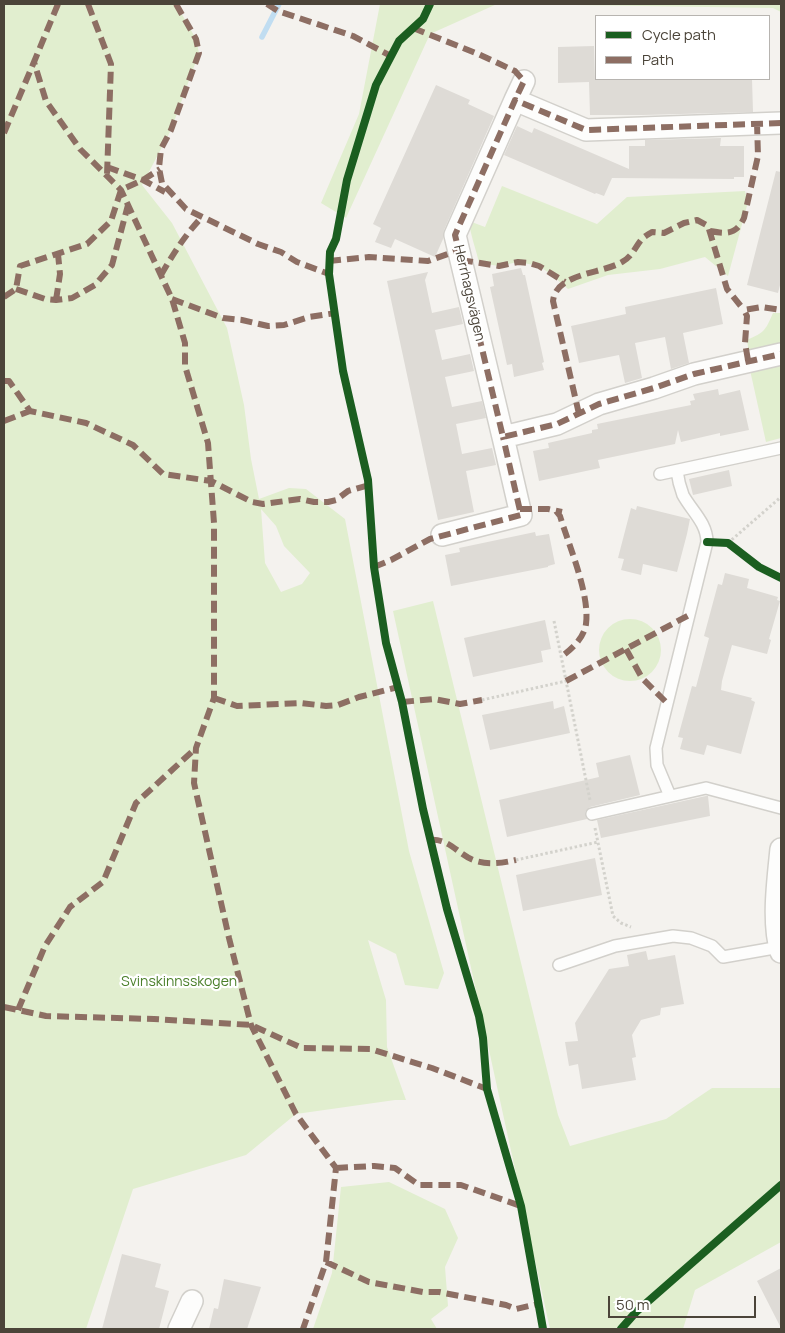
<!DOCTYPE html>
<meta charset="utf-8">
<style>
body{margin:0}
#map{position:relative;width:785px;height:1333px;overflow:hidden;background:#f4f2ee;font-family:Manrope,sans-serif}
canvas{display:block}
.frame{position:absolute;inset:0;border:5px solid #4b4439;pointer-events:none}
.legend{position:absolute;left:595px;top:15px;width:175px;height:65px;box-sizing:border-box;background:#fff;border:1px solid #b7b4b0;margin:0;padding:6px 9px;list-style:none;font-size:15px;color:#4b4439}
.legend li{display:flex;align-items:center;gap:10px;height:25px}
.legend b{width:25px;border:1px solid #b7b4b0}
.scale{position:absolute;left:608px;top:1296px;width:148px;height:22px;box-sizing:border-box;border:2px solid #4b4439;border-top:0;padding-left:6px;font-size:15px;line-height:18px;white-space:nowrap;color:#4b4439;-webkit-text-stroke:4px #fff;paint-order:stroke}
</style>
<div id="map">
<canvas width="785" height="1333"></canvas>
<div class="frame"></div>
<ul class="legend">
<li><b style="height:6px;background:#1b5e20"></b>Cycle path</li>
<li><b style="height:6px;background:#8d6e63"></b>Path</li>
</ul>
<div class="scale">50 m</div>
</div>
<script>
const ctx = document.querySelector('canvas').getContext('2d');
ctx.lineJoin = 'round';
function fill(path, color) { ctx.fillStyle = color; ctx.fill(path, 'evenodd'); }
function strokePath(path, color, width, dash) { ctx.strokeStyle = color; ctx.lineWidth = width; ctx.lineCap = dash ? 'butt' : 'round'; ctx.setLineDash(dash || []); ctx.stroke(path); }
function drawText(font, color, halo, rows, align = 'center') {
  ctx.font = font + ' Manrope,sans-serif'; ctx.lineWidth = 4.5; ctx.setLineDash([]); ctx.textBaseline = 'middle'; ctx.strokeStyle = halo; ctx.fillStyle = color; for (const [text, x, y, turn = 0] of rows) {
    ctx.save(); ctx.translate(x, y); ctx.rotate((+turn || 0) * Math.PI / 180); ctx.textAlign = isNaN(turn) ? turn : align; if (halo) ctx.strokeText(text, 0, 0); ctx.fillText(text, 0, 0); ctx.restore();
  }
}
const green = new Path2D(`
 M 4,4 L 176,4 L 196,39 L 199,53 L 171,130 L 142,185 L 172,223 L 227,328 L 244,405 L 251,459 L 259,499 L 289,488 L 306,489 L 345,519 L 409,851 L 444,973 L 438,989 L 405,985 L 396,954 L 368,940 L 386,1000 L 387,1047 L 406,1100 L 395,1100 L 296,1114 L 246,1155 L 133,1189 L 86,1329 L 4,1329 ZM 261,509 L 276,526 L 284,546 L 310,573 L 302,584 L 281,592 L 265,563 Z
 M 380,4 L 497,4 L 430,34 L 346,218 L 321,203 L 359,114 Z
 M 508,4 L 781,4 L 781,12 L 773,8 Z
 M 502,186 L 597,224 L 627,197 L 745,191 L 748,202 L 728,276 L 705,257 L 660,269 L 608,275 L 568,289 L 552,275 L 539,266 L 518,262 L 499,266 L 479,263 C 476,249 470,234 469,221 L 485,227 Z
 M 773,313 L 781,313 L 781,347 L 749,353 L 747,340 C 765,332 765,331 773,313 Z
 M 781,365 L 781,438 L 766,442 L 750,370 Z
 M 433,601 L 558,1115 L 570,1146 L 666,1119 L 712,1088 L 781,1088 L 781,1242 L 695,1290 L 683,1329 L 550,1329 L 393,611 Z
 M599 650a31 31 0 1 1 62 0a31 31 0 1 1-62 0Z
 M 389,1182 L 445,1209 L 458,1238 L 445,1267 L 448,1306 L 431,1319 L 437,1329 L 313,1329 L 332,1273 L 341,1187 Z`);
const stream = new Path2D(`
 M 262,37 L 279,4`);
const building = new Path2D(`
 M 594,46 L 595,79 L 752,79 L 753,112 L 643,115 L 590,115 L 589,82 L 558,83 L 558,47 Z
 M 436,85 L 470,100 L 468,104 L 494,116 L 444,230 L 443,239 L 435,257 L 395,239 L 391,248 L 375,242 L 381,228 L 373,224 Z
 M 517,126 L 532,133 L 534,128 L 629,169 L 629,146 L 645,146 L 645,140 L 721,138 L 720,146 L 744,146 L 744,177 L 734,177 L 734,179 L 612,178 L 604,196 L 596,193 L 595,194 L 504,155 Z
 M 776,171 L 781,172 L 781,281 L 778,293 L 747,285 Z
 M 521,268 L 523,275 L 525,275 L 544,362 L 542,363 L 544,370 L 514,377 L 512,364 L 507,365 L 490,287 L 494,286 L 492,274 Z
 M 428,272 L 425,280 L 432,313 L 459,307 L 463,324 L 435,330 L 442,360 L 470,354 L 474,371 L 445,377 L 452,407 L 482,401 L 486,418 L 456,424 L 462,454 L 492,448 L 496,465 L 466,471 L 474,512 L 438,520 L 387,281 Z
 M 716,288 L 723,324 L 683,333 L 689,363 L 671,369 L 665,337 L 635,343 L 642,378 L 625,383 L 619,355 L 579,363 L 571,326 L 626,314 L 625,307 Z
 M 718,389 L 719,395 L 740,390 L 749,430 L 720,436 L 720,433 L 681,442 L 678,430 L 675,444 L 598,460 L 600,468 L 539,481 L 533,451 L 549,448 L 548,443 L 592,433 L 592,430 L 598,429 L 597,424 L 691,405 L 690,401 L 695,400 L 693,394 Z
 M 729,470 L 732,486 L 693,495 L 689,479 Z
 M 637,506 L 690,519 L 687,534 L 677,572 L 643,564 L 641,575 L 621,570 L 624,559 L 618,558 L 631,508 L 636,510 Z
 M 535,532 L 536,536 L 549,534 L 555,564 L 548,566 L 548,567 L 451,586 L 445,555 L 460,552 L 459,548 Z
 M 725,573 L 749,579 L 747,588 L 778,597 L 777,600 L 780,601 L 769,639 L 771,640 L 767,654 L 732,645 L 722,681 L 721,690 L 752,698 L 751,700 L 755,702 L 741,754 L 707,745 L 704,755 L 680,749 L 683,738 L 678,737 L 692,686 L 696,687 L 709,638 L 704,636 L 718,584 L 722,585 Z
 M 545,620 L 551,649 L 541,651 L 543,662 L 473,677 L 464,638 Z
 M 553,701 L 554,709 L 564,706 L 570,733 L 490,750 L 482,715 Z
 M 630,755 L 640,795 L 590,807 L 585,812 L 587,819 L 507,837 L 499,800 L 599,777 L 596,763 Z
 M 706,796 L 708,796 L 710,816 L 601,838 L 597,820 Z
 M 595,858 L 602,895 L 523,911 L 516,875 Z
 M 646,951 L 648,960 L 675,955 L 684,1004 L 661,1008 L 660,1015 L 641,1020 L 632,1035 L 636,1057 L 632,1058 L 636,1080 L 582,1089 L 578,1064 L 569,1066 L 565,1042 L 578,1041 L 575,1023 L 609,969 L 629,966 L 627,955 Z
 M 122,1254 L 161,1264 L 155,1287 L 169,1291 L 159,1329 L 102,1329 Z
 M 781,1268 L 781,1328 L 757,1281 Z
 M 224,1279 L 261,1287 L 247,1329 L 209,1329 L 214,1308 L 218,1309 Z`);
const path = new Path2D(`
 M 728,543 L 781,497
 M 554,621 L 590,800
 M 482,700 L 566,681
 M 595,828 L 613,916 L 621,923 L 631,927
 M 516,860 L 598,842`);
const lane = new Path2D(`
 M 660,474 L 781,448
 M 670,796 L 657,765 L 656,748 L 707,542 C 707,523 691,510 683,495 C 680,487 678,479 677,471
 M 592,814 L 706,788 L 781,808
 M 559,965 L 615,946 L 673,936 L 691,938 L 712,946 L 723,957 L 780,947`);
const street = new Path2D(`
 M 515,100 L 524,81
 M 781,123 L 586,130 L 515,100 L 455,235 L 503,437 L 557,424 L 599,404 L 654,388 L 694,374 L 781,354
 M 442,535 L 521,515 L 503,437
 M 781,849 C 778,880 772,922 781,952
 M 179,1329 L 192,1301`);
const quiet = new Path2D(`
 M 58,4 L 34,62 L 46,101 L 80,149 L 121,190 L 172,299 L 185,343 L 185,366 L 208,443 L 214,523 L 214,698 L 196,748 L 194,783 L 229,938 L 251,1025 L 296,1114 L 336,1168 L 326,1262 L 303,1329
 M 88,4 L 111,64 L 107,175
 M 176,4 L 196,39 L 199,53 L 171,130 L 161,149 L 159,168 L 162,183 L 186,209 L 258,244 L 281,252 L 297,262 L 329,274
 M 267,4 L 278,11 L 353,36 L 391,56
 M 413,28 L 478,54 L 515,71 L 524,81 L 515,100
 M 781,123 L 586,130 L 515,100 L 455,235 L 503,437 L 557,424 L 599,404 L 654,388 L 694,374 L 781,354
 M 4,133 L 34,62
 M 107,167 L 143,180 L 165,192
 M 710,231 C 727,234 736,235 744,218 L 758,156 L 757,123
 M 461,260 L 499,266 L 518,262 L 529,263 L 539,266 L 565,282
 M 329,261 L 369,257 L 428,261 L 459,250
 M 161,275 C 173,254 185,235 202,217
 M 16,289 L 45,299 L 56,300 L 72,298 L 95,285 L 112,265 L 128,205
 M 4,297 L 16,289 L 20,266 L 87,244 L 111,221 L 121,190 L 143,180 L 160,169
 M 172,299 L 223,318 L 242,320 L 268,326 L 284,325 L 309,317 L 336,313
 M 56,300 L 60,274 L 58,254
 M 748,360 L 745,343 L 747,316 L 744,310 L 762,307 L 781,310
 M 4,381 L 9,381 L 30,411 L 86,423 L 133,445 L 163,474 L 211,481 L 252,502 L 263,504 L 300,499 L 314,502 L 328,502 L 336,500 L 348,491 L 369,485
 M 579,414 L 553,301 C 556,273 601,274 622,262 C 632,257 635,247 642,239 C 645,236 649,234 652,232 L 664,233 L 684,223 L 697,220 L 708,226 L 727,289 L 744,310
 M 4,421 L 30,411
 M 520,509 L 548,509 L 562,512
 M 556,511 L 560,516 C 569,546 590,594 586,624 C 584,638 572,649 561,657
 M 374,567 L 391,560 L 430,539 L 521,515 L 503,437
 M 626,649 L 642,678 L 668,704
 M 566,681 L 691,614
 M 214,698 L 237,706 L 301,703 L 326,706 L 338,705 L 359,697 L 398,687
 M 402,702 L 434,699 L 460,704 L 482,700
 M 430,840 C 450,838 459,856 476,861 C 490,865 502,863 516,860
 M 4,1007 L 46,1016 L 154,1019 L 251,1025 L 302,1048 L 370,1049 L 432,1068 L 487,1089
 M 18,1010 L 45,946 L 70,907 L 103,882 L 136,803 L 196,748
 M 336,1168 L 374,1166 L 395,1168 L 419,1185 L 461,1185 L 521,1206
 M 326,1262 L 369,1282 L 423,1292 L 439,1292 L 506,1305 L 516,1309 L 538,1304`);
const cycleway = new Path2D(`
 M 430,4 L 423,19 L 399,41 L 376,85 L 347,180 L 336,239 L 330,252 L 329,274 L 343,371 L 368,480 L 374,567 L 386,643 L 402,702 L 423,809 L 447,909 L 479,1016 L 483,1038 L 487,1089 L 521,1206 L 543,1329
 M 707,542 L 728,543 L 759,567 L 781,578
 M 621,1329 L 636,1312 L 781,1185`);
const streetNames = [
 ["Herrhagsvägen",469,293,77]
];
const parkNames = [
 ["Svinskinnsskogen",179,982]
];
fill(green, '#e1eecf');
strokePath(stream, '#c0ddf1', 5.5);
fill(building, '#dedbd6');
strokePath(lane, '#d2d0cb', 14);
strokePath(street, '#d2d0cb', 24);
strokePath(path, '#d3d2cc', 3, [2.5, 2.5]);
strokePath(lane, '#fdfdfc', 11);
strokePath(street, '#fdfdfc', 21);
strokePath(quiet, '#8d6e63', 6, [12, 6]);
strokePath(cycleway, '#1b5e20', 8);
drawText('14px', '#4b4439', '#fff', streetNames);
drawText('14px', '#4a7f2a', '#fff', parkNames);
</script>
